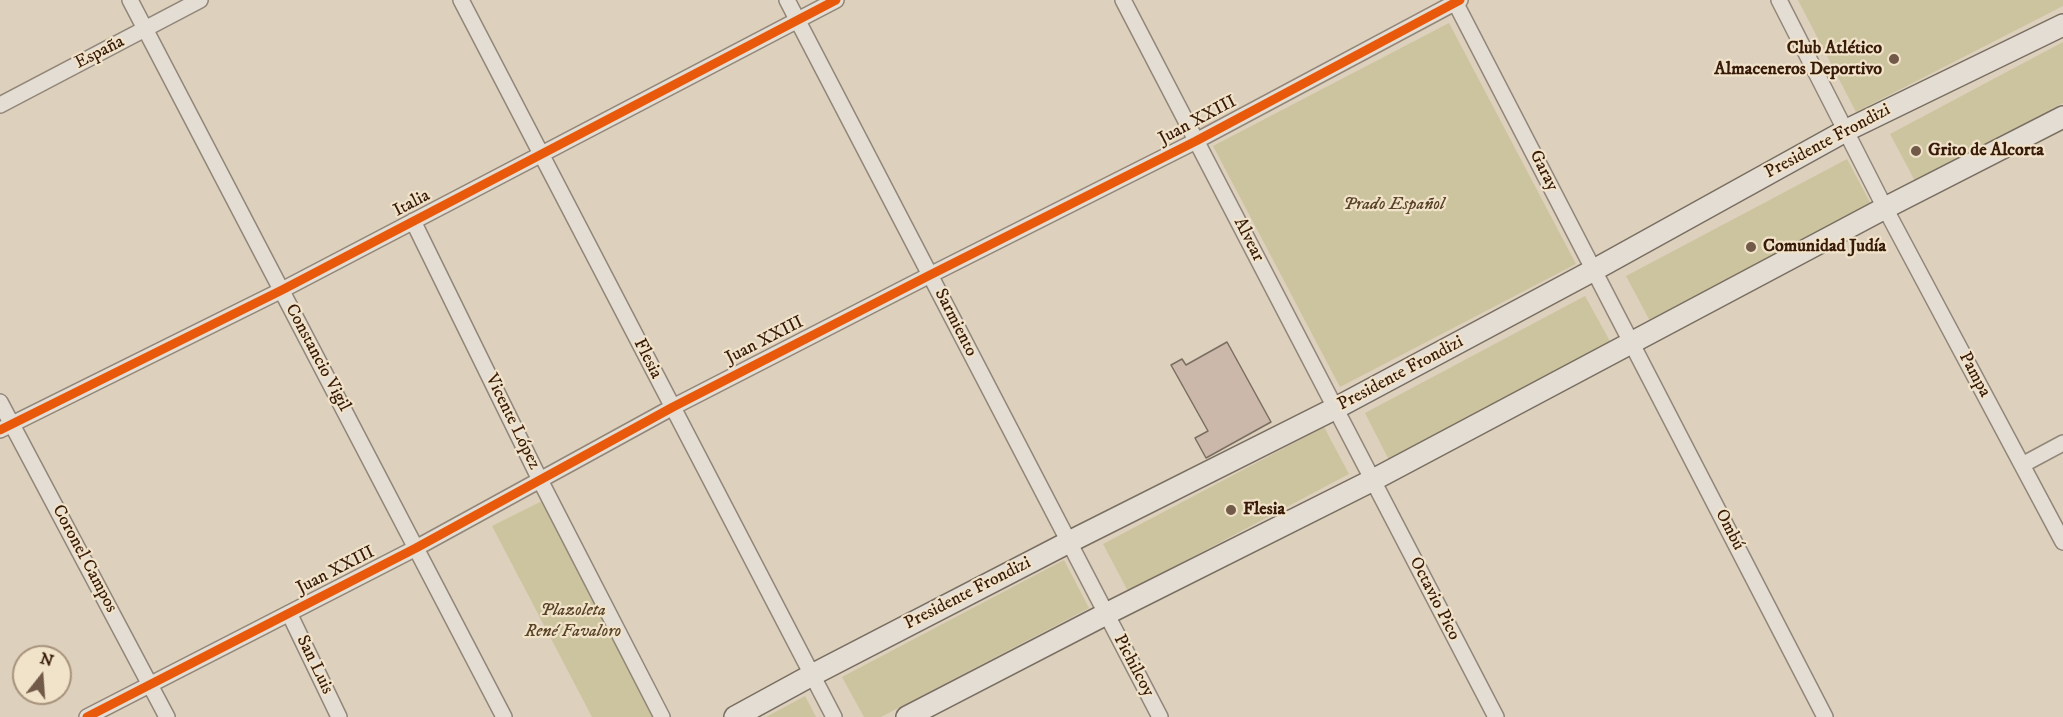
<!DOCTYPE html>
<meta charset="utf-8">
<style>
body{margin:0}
#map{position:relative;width:2063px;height:717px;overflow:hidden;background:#ddd0bc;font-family:"IM FELL DW Pica",serif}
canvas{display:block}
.north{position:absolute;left:12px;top:645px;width:60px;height:60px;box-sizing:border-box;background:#f1e2ca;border:2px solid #a7927c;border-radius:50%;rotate:17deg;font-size:16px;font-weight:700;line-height:24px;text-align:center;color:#371b08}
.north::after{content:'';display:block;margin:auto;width:21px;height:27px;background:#715a47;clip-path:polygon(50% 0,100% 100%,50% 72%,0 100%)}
</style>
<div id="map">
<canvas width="2063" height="717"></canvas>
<div class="north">N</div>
</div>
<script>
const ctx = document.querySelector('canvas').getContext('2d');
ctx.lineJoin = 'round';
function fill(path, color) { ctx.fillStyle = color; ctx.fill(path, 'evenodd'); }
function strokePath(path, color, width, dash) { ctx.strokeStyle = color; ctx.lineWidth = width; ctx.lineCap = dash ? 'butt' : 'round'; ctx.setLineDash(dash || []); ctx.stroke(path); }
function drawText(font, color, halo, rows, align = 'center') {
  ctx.font = font + ' "IM FELL DW Pica",serif'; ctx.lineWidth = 4.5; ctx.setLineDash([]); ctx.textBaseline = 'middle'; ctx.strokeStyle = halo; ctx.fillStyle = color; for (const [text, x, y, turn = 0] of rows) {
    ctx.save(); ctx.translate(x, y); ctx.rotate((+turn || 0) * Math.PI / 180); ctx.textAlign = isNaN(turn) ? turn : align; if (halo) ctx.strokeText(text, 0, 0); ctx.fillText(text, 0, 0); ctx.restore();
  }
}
const green = new Path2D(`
 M 1798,0 L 2063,0 L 2063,6 L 1856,112 Z
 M 1449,23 L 1576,264 L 1340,387 L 1213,146 Z
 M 2063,42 L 2063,103 L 1915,181 L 1890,134 Z
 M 1847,159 L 1872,206 L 1651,323 L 1626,276 Z
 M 1585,296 L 1611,343 L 1389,460 L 1365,413 Z
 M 1324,427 L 1349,474 L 1128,591 L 1103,544 Z
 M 542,501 L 654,717 L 592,717 L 492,526 Z
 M 1064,560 L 1089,608 L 881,717 L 864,717 L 842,677 Z
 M 805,696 L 816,717 L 766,717 Z`);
const building = new Path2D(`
 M 1227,342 L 1271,422 L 1206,458 L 1195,438 L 1208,431 L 1171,365 L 1182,359 L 1186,365 Z`);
const minor = new Path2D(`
 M 130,0 L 504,717
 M 461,0 L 834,717
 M 787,0 L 1160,717
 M 1123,0 L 1496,717
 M 1454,0 L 1825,717
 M 1779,0 L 1885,208 L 2063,542
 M 0,105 L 200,0
 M 413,221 L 540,480 L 662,717
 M 0,402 L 167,717
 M 0,430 L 282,290 L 836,0
 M 2022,465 L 2063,443
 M 289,613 L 339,717
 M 87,717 L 416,548 L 673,407 L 930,275 L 1196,141 L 1460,0`);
const secondary = new Path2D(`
 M 735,717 L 812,675 L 1069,542 L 1336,408 L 1594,270 L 1847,130 L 2063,25
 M 907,717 L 1106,614 L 1373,480 L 1885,208 L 2063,117`);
const cycleway = new Path2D(`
 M 0,430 L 282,290 L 836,0
 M 87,717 L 416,548 L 673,407 L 930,275 L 1196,141 L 1460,0`);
const markers = [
 [1894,59,6,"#715a47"],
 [1916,151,6,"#715a47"],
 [1751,247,6,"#715a47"],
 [1231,510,6,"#715a47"]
];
const poiNames = [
 ["Club Atlético",1882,49,"right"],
 ["Almaceneros Deportivo",1882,70,"right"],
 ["Grito de Alcorta",1928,151],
 ["Comunidad Judía",1763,247],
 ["Flesia",1243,510]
];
const streetNames = [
 ["España",100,53,-27],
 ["Juan XXIII",1198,121,-28],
 ["Presidente Frondizi",1828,142,-28],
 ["Garay",1543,171,63],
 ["Italia",412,204,-28],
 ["Alvear",1248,240,63],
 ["Sarmiento",955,323,63],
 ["Juan XXIII",765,341,-27],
 ["Constancio Vigil",317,358,62],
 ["Flesia",647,359,63],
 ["Presidente Frondizi",1401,374,-28],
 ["Pampa",1974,375,62],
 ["Vicente López",512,422,64],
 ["Ombú",1729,530,63],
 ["Coronel Campos",84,559,62],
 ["Juan XXIII",336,571,-27],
 ["Presidente Frondizi",968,594,-27],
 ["Octavio Pico",1434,599,63],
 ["San Luis",314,665,64],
 ["Pichilcoy",1133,666,62]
];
const parkNames = [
 ["Prado Español",1394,205],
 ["Plazoleta",573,611],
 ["René Favaloro",573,632]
];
fill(green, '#ccc49e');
fill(building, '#ccb8aa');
strokePath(building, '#796e61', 1.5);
strokePath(minor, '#928679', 18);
strokePath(secondary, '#796e61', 24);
strokePath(minor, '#e3ddd3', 15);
strokePath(secondary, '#e3ddd3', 21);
strokePath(cycleway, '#e8590c', 9);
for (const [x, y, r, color] of markers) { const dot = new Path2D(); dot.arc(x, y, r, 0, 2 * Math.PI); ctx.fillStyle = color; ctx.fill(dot); strokePath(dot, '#f1e2ca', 2); }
drawText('bold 18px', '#371b08', '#f1e2ca', poiNames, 'left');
drawText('18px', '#371b08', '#f1e2ca', streetNames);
drawText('italic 18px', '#594327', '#f1e2ca', parkNames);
</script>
